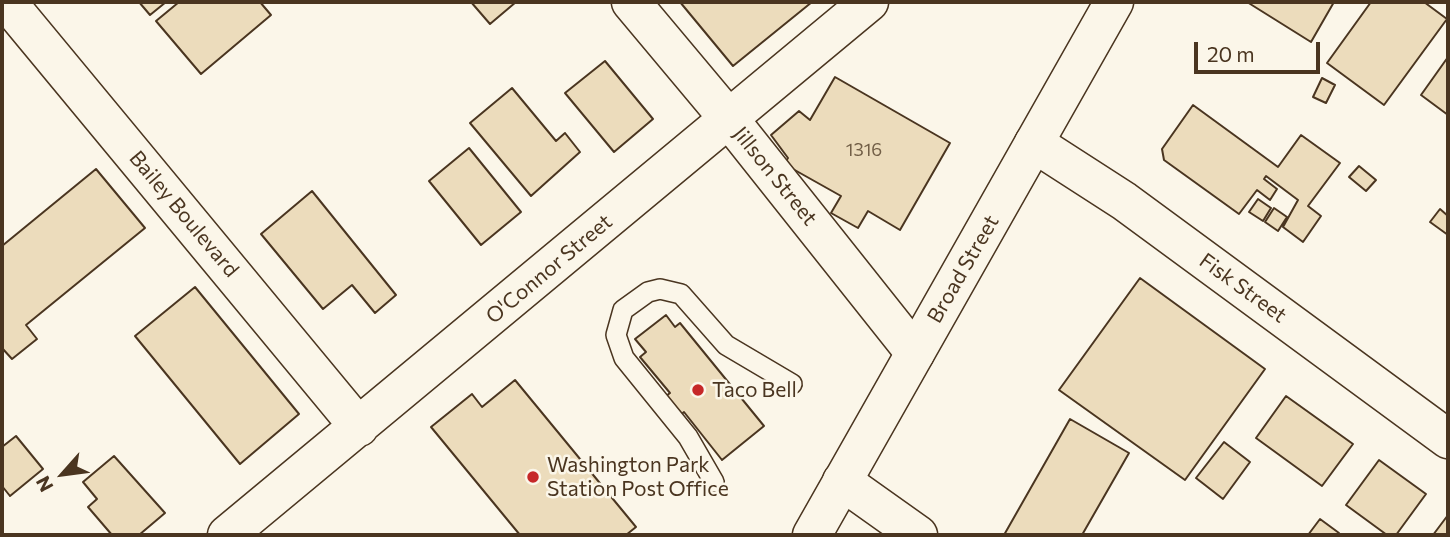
<!DOCTYPE html>
<style>
body{margin:0}
#map{position:relative;width:1450px;height:537px;overflow:hidden;background:#fbf6e9;font-family:Commissioner,sans-serif}
canvas{display:block}
.frame{position:absolute;inset:0;border:4px solid #4a3520;pointer-events:none}
.north{position:absolute;left:28px;top:439px;width:70px;height:70px;-webkit-text-stroke:5px #fbf6e9;paint-order:stroke;rotate:242deg;font-size:19px;font-weight:700;line-height:28px;text-align:center;color:#4a3520}
.north::after{content:'';display:block;margin:auto;width:24px;height:32px;background:#4a3520;clip-path:polygon(50% 0,100% 100%,50% 72%,0 100%)}
.scale{position:absolute;left:1194px;top:42px;width:126px;height:32px;box-sizing:border-box;border:4px solid #4a3520;border-top:0;padding-left:9px;font-size:21px;line-height:24px;white-space:nowrap;color:#4a3520;-webkit-text-stroke:5px #fbf6e9;paint-order:stroke}
</style>
<div id="map">
<canvas width="1450" height="537"></canvas>
<div class="frame"></div>
<div class="north">N</div>
<div class="scale">20 m</div>
</div>
<script>
const ctx = document.querySelector('canvas').getContext('2d');
ctx.lineJoin = 'round';
function fill(path, color) { ctx.fillStyle = color; ctx.fill(path, 'evenodd'); }
function strokePath(path, color, width, dash) { ctx.strokeStyle = color; ctx.lineWidth = width; ctx.lineCap = dash ? 'butt' : 'round'; ctx.setLineDash(dash || []); ctx.stroke(path); }
function drawText(font, color, halo, rows, align = 'center') {
  ctx.font = font + ' Commissioner,sans-serif'; ctx.lineWidth = 5; ctx.setLineDash([]); ctx.textBaseline = 'middle'; ctx.strokeStyle = halo; ctx.fillStyle = color; for (const [text, x, y, turn = 0] of rows) {
    ctx.save(); ctx.translate(x, y); ctx.rotate((+turn || 0) * Math.PI / 180); ctx.textAlign = isNaN(turn) ? turn : align; if (halo) ctx.strokeText(text, 0, 0); ctx.fillText(text, 0, 0); ctx.restore();
  }
}
const building = new Path2D(`
 M 139,2 L 166,2 L 150,15 Z
 M 179,2 L 260,2 L 271,15 L 201,74 L 156,21 Z
 M 471,2 L 516,2 L 490,24 Z
 M 680,2 L 812,2 L 733,66 Z
 M 1247,2 L 1334,2 L 1311,42 Z
 M 1371,2 L 1424,2 L 1447,19 L 1384,105 L 1327,63 Z
 M 1448,57 L 1448,115 L 1421,95 Z
 M 605,61 L 653,119 L 614,152 L 565,93 Z
 M 835,77 L 950,143 L 900,230 L 868,211 L 858,228 L 831,213 L 841,196 L 784,164 L 788,158 L 771,135 L 799,111 L 810,120 Z
 M 1322,78 L 1335,85 L 1326,103 L 1313,97 Z
 M 512,88 L 556,141 L 565,133 L 580,152 L 531,196 L 470,123 Z
 M 1193,105 L 1278,167 L 1301,135 L 1340,163 L 1308,206 L 1321,216 L 1303,242 L 1283,227 L 1298,200 L 1266,176 L 1264,179 L 1277,189 L 1270,200 L 1257,190 L 1239,214 L 1164,160 L 1162,149 Z
 M 469,148 L 521,212 L 481,245 L 429,181 Z
 M 1359,166 L 1376,180 L 1366,191 L 1349,177 Z
 M 96,169 L 145,228 L 26,325 L 37,339 L 12,359 L 2,348 L 2,246 Z
 M 312,191 L 396,295 L 375,313 L 352,285 L 323,309 L 261,234 Z
 M 1258,199 L 1271,208 L 1263,221 L 1249,212 Z
 M 1274,208 L 1287,217 L 1278,231 L 1265,222 Z
 M 1440,209 L 1448,216 L 1448,235 L 1430,222 Z
 M 1140,278 L 1265,369 L 1185,480 L 1059,390 Z
 M 195,287 L 299,414 L 240,464 L 135,336 Z
 M 666,315 L 675,327 L 680,323 L 764,426 L 722,460 L 684,412 L 677,418 L 662,399 L 670,393 L 640,357 L 646,352 L 635,339 Z
 M 515,380 L 636,527 L 626,535 L 520,535 L 431,427 L 472,394 L 482,407 Z
 M 1286,396 L 1353,444 L 1322,486 L 1256,438 Z
 M 1070,419 L 1129,453 L 1082,535 L 1004,535 Z
 M 16,436 L 43,469 L 10,496 L 2,486 L 2,447 Z
 M 1224,442 L 1250,462 L 1223,499 L 1196,478 Z
 M 114,456 L 165,513 L 139,535 L 112,535 L 88,507 L 97,499 L 83,482 Z
 M 1379,460 L 1426,494 L 1396,535 L 1387,535 L 1346,505 Z
 M 1448,515 L 1448,535 L 1433,535 Z
 M 1320,519 L 1339,533 L 1337,535 L 1308,535 Z`);
const lane = new Path2D(`
 M 714,482 L 688,437 L 624,358 L 616,335 L 623,310 L 648,292 L 660,289 L 681,294 L 726,345 L 792,384`);
const street = new Path2D(`
 M 7,2 L 359,427
 M 631,2 L 729,119 L 915,353
 M 1034,143 L 1124,201 L 1448,439
 M 842,481 L 918,535
 M 227,535 L 869,2`);
const primary = new Path2D(`
 M 812,535 L 1114,2`);
const markers = [
 [698,390,7,"#c62828"],
 [533,477,7,"#c62828"]
];
const numberNames = [
 ["1316",864,150]
];
const streetNames = [
 ["Jillson Street",775,176,51],
 ["Bailey Boulevard",184,214,50],
 ["O'Connor Street",549,269,-40],
 ["Broad Street",963,269,-60],
 ["Fisk Street",1243,288,36]
];
const poiNames = [
 ["Taco Bell",712,390],
 ["Washington Park",547,465],
 ["Station Post Office",547,489]
];
fill(building, '#ecdcbc');
strokePath(building, '#4a3520', 2);
strokePath(lane, '#4a3520', 22);
strokePath(street, '#4a3520', 41);
strokePath(primary, '#4a3520', 41);
strokePath(lane, '#fbf6e9', 19);
strokePath(street, '#fbf6e9', 38);
strokePath(primary, '#fbf6e9', 38);
for (const [x, y, r, color] of markers) { const dot = new Path2D(); dot.arc(x, y, r, 0, 2 * Math.PI); ctx.fillStyle = color; ctx.fill(dot); strokePath(dot, '#fbf6e9', 2.5); }
drawText('18px', '#725f47', null, numberNames);
drawText('21px', '#4a3520', '#fbf6e9', streetNames);
drawText('21px', '#4a3520', '#fbf6e9', poiNames, 'left');
</script>
